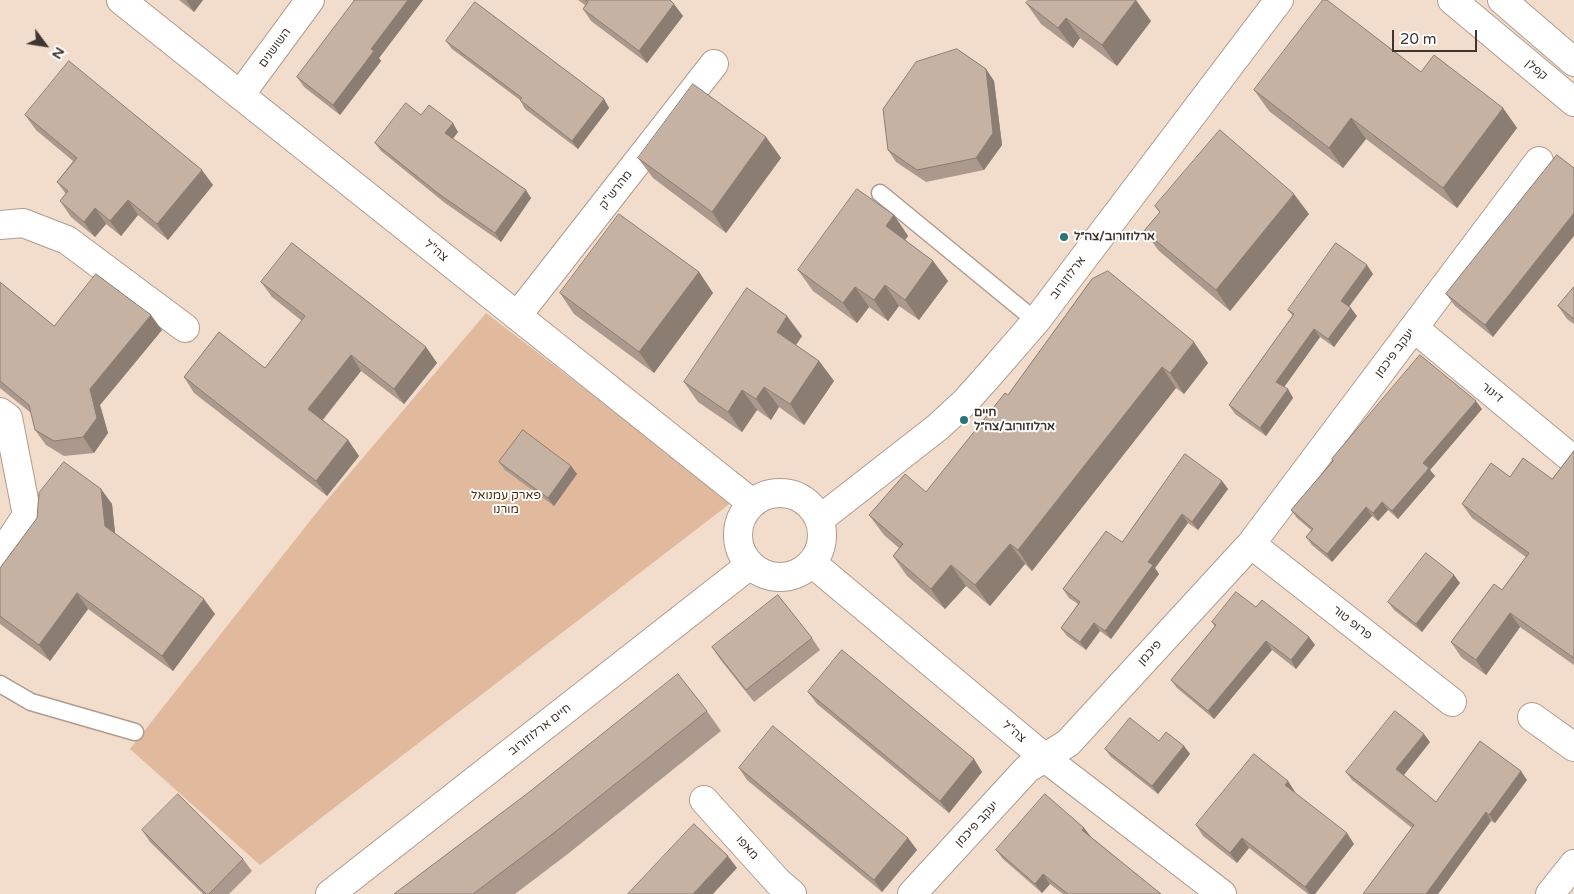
<!DOCTYPE html>
<meta charset="utf-8">
<style>
body{margin:0}
#map{position:relative;width:1574px;height:894px;overflow:hidden;background:#f2ddcd;font-family:"Varela Round",sans-serif}
canvas{display:block}
.north{position:absolute;left:20px;top:20px;width:50px;height:50px;-webkit-text-stroke:4px #fff;paint-order:stroke;rotate:121deg;font-size:14px;font-weight:700;line-height:20px;text-align:center;color:#3e352f}
.north::after{content:'';display:block;margin:auto;width:18px;height:22px;background:#3e352f;clip-path:polygon(50% 0,100% 100%,50% 72%,0 100%)}
.scale{position:absolute;left:1392px;top:30px;width:85px;height:22px;box-sizing:border-box;border:2px solid #3e352f;border-top:0;padding-left:6px;font-size:15px;line-height:18px;white-space:nowrap;color:#3e352f;-webkit-text-stroke:4px #fff;paint-order:stroke}
</style>
<div id="map">
<canvas width="1574" height="894"></canvas>
<div class="north">N</div>
<div class="scale">20 m</div>
</div>
<script>
const ctx = document.querySelector('canvas').getContext('2d');
ctx.lineJoin = 'round';
function fill(path, color) { ctx.fillStyle = color; ctx.fill(path, 'evenodd'); }
function strokePath(path, color, width, dash) { ctx.strokeStyle = color; ctx.lineWidth = width; ctx.lineCap = dash ? 'butt' : 'round'; ctx.setLineDash(dash || []); ctx.stroke(path); }
function drawText(font, color, halo, rows, align = 'center') {
  ctx.font = font + ' "Varela Round",Heebo,sans-serif'; ctx.lineWidth = 4; ctx.setLineDash([]); ctx.textBaseline = 'middle'; ctx.strokeStyle = halo; ctx.fillStyle = color; for (const [text, x, y, turn = 0] of rows) {
    ctx.save(); ctx.translate(x, y); ctx.rotate((+turn || 0) * Math.PI / 180); ctx.textAlign = isNaN(turn) ? turn : align; if (halo) ctx.strokeText(text, 0, 0); ctx.fillText(text, 0, 0); ctx.restore();
  }
}
const green = new Path2D(`
 M 486,313 L 732,502 L 260,865 L 130,749 L 321,507 Z`);
const lane = new Path2D(`
 M 880,193 L 1036,321
 M 0,684 L 31,702 L 135,732`);
const street = new Path2D(`
 M 240,95 L 310,0
 M 0,225 L 23,223 L 67,240 L 185,328
 M 517,316 L 714,64
 M 1414,328 L 1571,458
 M 0,412 L 8,418 L 27,515 L 0,556
 M 1251,544 L 1452,702
 M 812,563 L 1045,758 L 1222,894
 M 1532,717 L 1574,747
 M 704,800 L 778,882 L 792,894
 M 912,894 L 1027,769 L 1068,743 L 1251,544 L 1539,161
 M 1550,894 L 1574,864`);
const secondary = new Path2D(`
 M 121,0 L 752,503
 M 1452,0 L 1574,102
 M 1502,0 L 1574,62
 M738 535a42 42 0 1 1 84 0a42 42 0 1 1-84 0Z
 M 820,519 L 938,427 L 965,402 L 990,374 L 1036,321 L 1279,0
 M 330,894 L 750,565`);
const wall = new Path2D(`
 M 179,0 L 203,0 L 194,12 Z
 M 353,0 L 423,0 L 379,58 L 381,61 L 340,115 L 304,87 L 297,77 L 354,2 Z
 M 578,0 L 670,0 L 683,16 L 647,63 L 591,21 L 583,9 L 585,5 Z
 M 1026,3 L 1151,21 L 1117,66 L 1080,38 L 1073,48 L 1041,24 Z
 M 446,41 L 604,99 L 609,108 L 578,149 L 525,109 L 520,100 L 452,49 Z
 M 986,69 L 994,81 L 1002,145 L 984,170 L 926,182 L 896,162 L 888,150 Z
 M 1421,72 L 1503,108 L 1517,128 L 1457,208 L 1366,139 L 1343,168 L 1269,111 L 1254,90 Z
 M 25,115 L 213,185 L 168,240 L 138,215 L 121,236 L 106,224 L 95,237 L 71,217 L 60,201 L 66,194 L 57,182 L 73,161 L 36,130 Z
 M 421,115 L 458,132 L 453,139 L 531,198 L 501,242 L 445,203 L 381,151 L 375,143 Z
 M 766,137 L 781,158 L 726,233 L 653,178 L 638,158 Z
 M 1557,155 L 1493,337 L 1455,306 L 1446,294 Z
 M 1155,206 L 1309,214 L 1230,311 L 1159,251 L 1144,231 L 1160,213 Z
 M 894,215 L 908,236 L 905,240 L 933,261 L 948,281 L 919,320 L 899,306 L 888,321 L 869,307 L 857,323 L 813,291 L 798,270 Z
 M 699,272 L 713,293 L 654,373 L 574,314 L 560,293 Z
 M 1373,274 L 1349,307 L 1357,316 L 1334,347 L 1320,337 L 1284,387 L 1288,389 L 1293,398 L 1266,436 L 1235,414 L 1229,405 L 1293,316 L 1288,310 Z
 M 1092,279 L 1208,363 L 1184,394 L 1176,388 L 1032,571 L 1025,564 L 990,606 L 966,586 L 945,609 L 907,576 L 893,556 L 899,548 L 884,535 L 869,515 L 926,492 L 1008,395 Z
 M 0,282 L 54,326 L 162,330 L 100,405 L 108,433 L 94,453 L 64,456 L 46,445 L 35,430 L 31,413 L 0,388 Z
 M 261,282 L 426,347 L 437,363 L 404,404 L 361,371 L 323,420 L 348,440 L 359,456 L 327,496 L 194,393 L 184,377 L 265,368 L 302,321 L 272,297 Z
 M 1574,287 L 1574,324 L 1567,319 L 1558,306 Z
 M 802,336 L 796,345 L 819,361 L 834,381 L 804,425 L 779,407 L 771,420 L 757,410 L 742,432 L 698,402 L 684,382 Z
 M 1482,409 L 1430,470 L 1435,476 L 1398,519 L 1388,510 L 1378,521 L 1372,516 L 1332,562 L 1312,545 L 1306,537 L 1311,530 L 1297,518 L 1291,510 L 1333,461 L 1332,459 Z
 M 1574,451 L 1574,665 L 1520,627 L 1486,675 L 1461,657 L 1451,642 L 1502,590 L 1526,557 L 1472,518 L 1462,504 L 1510,477 L 1552,479 Z
 M 499,462 L 571,466 L 577,474 L 554,506 L 505,470 Z
 M 1222,481 L 1228,489 L 1198,530 L 1188,523 L 1155,568 L 1159,574 L 1111,639 L 1100,631 L 1086,650 L 1067,636 L 1061,628 L 1078,604 L 1069,598 L 1063,589 L 1122,542 Z
 M 101,489 L 112,504 L 115,533 L 215,614 L 173,671 L 88,609 L 50,661 L 0,624 L 0,568 Z
 M 1460,583 L 1422,632 L 1394,610 L 1388,602 Z
 M 1256,607 L 1309,637 L 1315,645 L 1296,669 L 1272,650 L 1214,719 L 1177,688 L 1171,680 L 1215,627 L 1212,622 Z
 M 812,638 L 820,650 L 754,702 L 720,659 L 712,647 Z
 M 808,692 L 974,759 L 982,772 L 949,813 L 817,704 Z
 M 707,711 L 721,731 L 569,853 L 515,894 L 394,894 Z
 M 1159,741 L 1184,746 L 1190,754 L 1158,794 L 1111,757 L 1105,749 Z
 M 1430,742 L 1404,775 L 1436,802 L 1527,780 L 1495,823 L 1491,821 L 1438,894 L 1363,894 L 1412,828 L 1352,780 L 1346,772 Z
 M 739,768 L 908,838 L 917,850 L 882,892 L 747,780 Z
 M 1288,781 L 1295,792 L 1294,792 L 1354,844 L 1315,894 L 1308,894 L 1249,848 L 1237,863 L 1203,836 L 1196,825 Z
 M 1084,828 L 1091,837 L 1161,894 L 1063,894 L 1050,884 L 1042,893 L 1003,859 L 996,850 Z
 M 142,830 L 243,859 L 252,871 L 229,894 L 203,894 L 150,842 Z`);
const shadedWall = new Path2D(`
 M 186,0 L 203,0 L 194,12 Z
 M 408,0 L 423,0 L 379,58 L 381,61 L 340,115 L 333,105 L 371,49 Z
 M 1136,0 L 1151,21 L 1117,66 L 1102,45 Z
 M 674,4 L 683,16 L 647,63 L 639,51 Z
 M 1066,18 L 1080,38 L 1073,48 L 1058,28 Z
 M 986,69 L 994,81 L 1002,145 L 984,170 L 976,158 Z
 M 604,99 L 609,108 L 578,149 L 572,141 Z
 M 1503,108 L 1517,128 L 1457,208 L 1443,188 Z
 M 1351,118 L 1366,139 L 1343,168 L 1329,148 Z
 M 453,123 L 458,132 L 450,142 L 445,133 Z
 M 766,137 L 781,158 L 726,233 L 712,212 Z
 M 202,170 L 213,185 L 168,240 L 157,224 Z
 M 526,190 L 531,198 L 501,242 L 495,233 Z
 M 1294,194 L 1309,214 L 1230,311 L 1216,290 Z
 M 128,200 L 138,215 L 121,236 L 110,221 Z
 M 95,208 L 106,224 L 95,237 L 84,222 Z
 M 1574,213 L 1574,236 L 1493,337 L 1485,325 Z
 M 894,215 L 908,236 L 900,247 L 886,226 Z
 M 933,261 L 948,281 L 919,320 L 905,300 Z
 M 1367,265 L 1373,274 L 1347,309 L 1341,301 Z
 M 699,272 L 713,293 L 654,373 L 639,352 Z
 M 885,285 L 899,306 L 888,321 L 874,300 Z
 M 855,287 L 869,307 L 857,323 L 843,303 Z
 M 1351,308 L 1357,316 L 1334,347 L 1328,339 Z
 M 151,315 L 162,330 L 100,405 L 108,433 L 94,453 L 83,437 L 90,389 Z
 M 787,316 L 802,336 L 791,352 L 777,332 Z
 M 1314,329 L 1320,337 L 1282,390 L 1276,382 Z
 M 1194,342 L 1208,363 L 1184,394 L 1170,373 Z
 M 426,347 L 437,363 L 404,404 L 394,389 Z
 M 351,355 L 361,371 L 319,424 L 308,409 Z
 M 819,361 L 834,381 L 804,425 L 790,404 Z
 M 1162,367 L 1176,388 L 1032,571 L 1018,550 Z
 M 764,387 L 779,407 L 771,420 L 756,399 Z
 M 1288,389 L 1293,398 L 1266,436 L 1260,428 Z
 M 742,390 L 757,410 L 742,432 L 728,412 Z
 M 1476,401 L 1482,409 L 1430,470 L 1435,476 L 1398,519 L 1392,511 L 1423,463 Z
 M 348,440 L 359,456 L 327,496 L 316,481 Z
 M 571,466 L 577,474 L 554,506 L 548,498 Z
 M 1222,481 L 1228,489 L 1198,530 L 1192,522 Z
 M 101,489 L 112,504 L 116,541 L 105,526 Z
 M 1382,502 L 1388,510 L 1378,521 L 1373,513 Z
 M 1366,507 L 1372,516 L 1332,562 L 1327,554 Z
 M 1182,514 L 1188,523 L 1155,568 L 1159,574 L 1111,639 L 1105,631 L 1148,562 Z
 M 1010,544 L 1025,564 L 990,606 L 975,585 Z
 M 951,565 L 966,586 L 945,609 L 931,589 Z
 M 1454,575 L 1460,583 L 1422,632 L 1416,624 Z
 M 77,593 L 88,609 L 50,661 L 39,645 Z
 M 204,599 L 215,614 L 173,671 L 162,656 Z
 M 1510,613 L 1520,627 L 1486,675 L 1476,660 Z
 M 1094,623 L 1100,631 L 1086,650 L 1080,642 Z
 M 1309,637 L 1315,645 L 1296,669 L 1291,660 Z
 M 1266,641 L 1272,650 L 1214,719 L 1208,711 Z
 M 1424,734 L 1430,742 L 1402,777 L 1396,769 Z
 M 1184,746 L 1190,754 L 1158,794 L 1152,786 Z
 M 974,759 L 982,772 L 949,813 L 940,801 Z
 M 1521,771 L 1527,780 L 1495,823 L 1489,815 Z
 M 1288,781 L 1295,792 L 1292,795 L 1285,785 Z
 M 1486,812 L 1491,821 L 1438,894 L 1426,894 Z
 M 1084,828 L 1091,837 L 1082,830 Z
 M 1347,833 L 1354,844 L 1315,894 L 1310,894 L 1305,887 Z
 M 908,838 L 917,850 L 882,892 L 874,880 Z
 M 1242,838 L 1249,848 L 1237,863 L 1230,853 Z
 M 728,856 L 737,868 L 713,894 L 693,894 Z
 M 1043,874 L 1050,884 L 1042,893 L 1035,884 Z`);
const building = new Path2D(`
 M 355,0 L 408,0 L 371,49 L 374,51 L 333,105 L 297,77 Z
 M 586,0 L 670,0 L 674,4 L 639,51 L 583,9 L 588,2 Z
 M 1029,0 L 1136,0 L 1102,45 L 1066,18 L 1058,28 L 1026,3 Z
 M 1323,0 L 1327,0 L 1421,72 L 1434,55 L 1503,108 L 1443,188 L 1351,118 L 1329,148 L 1254,90 Z
 M 475,2 L 604,99 L 572,141 L 520,100 L 522,98 L 446,41 Z
 M 957,49 L 986,69 L 993,133 L 976,158 L 917,170 L 888,150 L 883,109 L 916,62 Z
 M 69,61 L 202,170 L 157,224 L 128,200 L 110,221 L 95,208 L 84,222 L 60,201 L 68,191 L 57,182 L 77,158 L 25,115 Z
 M 693,84 L 766,137 L 712,212 L 638,158 Z
 M 406,103 L 421,115 L 429,105 L 453,123 L 445,133 L 526,190 L 495,233 L 439,194 L 375,143 Z
 M 1220,130 L 1294,194 L 1216,290 L 1144,231 L 1160,212 L 1155,206 Z
 M 1557,155 L 1574,168 L 1574,213 L 1485,325 L 1446,294 Z
 M 857,189 L 894,215 L 886,226 L 933,261 L 905,300 L 885,285 L 874,300 L 855,287 L 843,303 L 798,270 Z
 M 619,214 L 699,272 L 639,352 L 560,293 Z
 M 292,243 L 426,347 L 394,389 L 351,355 L 308,409 L 348,440 L 316,481 L 184,377 L 219,332 L 265,368 L 305,316 L 261,282 Z
 M 1336,243 L 1367,265 L 1341,301 L 1351,308 L 1328,339 L 1314,329 L 1276,382 L 1288,389 L 1260,428 L 1229,405 L 1294,314 L 1288,310 Z
 M 1108,271 L 1194,342 L 1170,373 L 1162,367 L 1018,550 L 1010,544 L 975,585 L 951,565 L 931,589 L 893,556 L 903,544 L 869,515 L 905,474 L 926,492 L 1005,393 L 1008,395 L 1092,279 Z
 M 96,274 L 151,315 L 90,389 L 97,418 L 83,437 L 54,441 L 35,430 L 29,405 L 0,381 L 0,282 L 54,326 Z
 M 1574,287 L 1574,319 L 1558,306 Z
 M 747,288 L 787,316 L 777,332 L 819,361 L 790,404 L 764,387 L 756,399 L 742,390 L 728,412 L 684,382 Z
 M 1420,355 L 1476,401 L 1423,463 L 1429,468 L 1392,511 L 1382,502 L 1373,513 L 1366,507 L 1327,554 L 1306,537 L 1313,529 L 1291,510 L 1333,461 L 1332,459 Z
 M 523,430 L 571,466 L 548,498 L 499,462 Z
 M 1574,451 L 1574,658 L 1510,613 L 1476,660 L 1451,642 L 1494,584 L 1502,590 L 1529,553 L 1462,504 L 1491,463 L 1510,477 L 1523,458 L 1552,479 Z
 M 1185,454 L 1222,481 L 1192,522 L 1182,514 L 1148,562 L 1153,565 L 1105,631 L 1094,623 L 1080,642 L 1061,628 L 1080,602 L 1063,589 L 1106,531 L 1122,542 Z
 M 64,462 L 101,489 L 105,526 L 204,599 L 162,656 L 77,593 L 39,645 L 0,616 L 0,568 L 37,518 L 39,493 Z
 M 1426,553 L 1454,575 L 1416,624 L 1388,602 Z
 M 1236,592 L 1256,607 L 1262,600 L 1309,637 L 1291,660 L 1266,641 L 1208,711 L 1171,680 L 1216,625 L 1212,622 Z
 M 778,595 L 812,638 L 746,690 L 712,647 Z
 M 842,650 L 974,759 L 940,801 L 808,692 Z
 M 678,674 L 707,711 L 555,832 L 473,894 L 394,894 L 528,793 Z
 M 1395,711 L 1424,734 L 1396,769 L 1436,802 L 1480,741 L 1521,771 L 1489,815 L 1486,812 L 1426,894 L 1363,894 L 1414,825 L 1346,772 Z
 M 1130,718 L 1159,741 L 1166,732 L 1184,746 L 1152,786 L 1105,749 Z
 M 773,726 L 908,838 L 874,880 L 739,768 Z
 M 1254,754 L 1288,781 L 1285,785 L 1347,833 L 1305,887 L 1242,838 L 1230,853 L 1196,825 Z
 M 178,794 L 243,859 L 209,894 L 206,894 L 142,830 Z
 M 1045,794 L 1084,828 L 1082,830 L 1161,894 L 1068,894 L 1043,874 L 1035,884 L 996,850 Z
 M 694,824 L 728,856 L 693,894 L 628,894 Z`);
const markers = [
 [1064,237,5,"#2b7575"],
 [964,420,5,"#2b7575"]
];
const streetNames = [
 ["השושנים",275,48,-54],
 ["קפלן",1536,70,40],
 ["מהרש\"ק",616,190,-52],
 ["צה\"ל",436,251,39],
 ["ארלוזורוב",1068,278,-53],
 ["יעקב פיכמן",1395,353,-53],
 ["דינור",1492,393,39],
 ["פרופ טור",1352,623,38],
 ["פיכמן",1150,653,-48],
 ["חיים ארלוזורוב",540,730,-38],
 ["צה\"ל",1014,732,40],
 ["יעקב פיכמן",977,824,-47],
 ["מאפו",747,848,48]
];
const poiNames = [
 ["ארלוזורוב/צה״ל",1074,237],
 ["חיים",974,413],
 ["ארלוזורוב/צה״ל",974,427]
];
const parkNames = [
 ["פארק עמנואל",506,496],
 ["מורנו",506,510]
];
fill(green, '#e1b99d');
strokePath(lane, '#b09c8e', 19);
strokePath(street, '#b09c8e', 30);
strokePath(secondary, '#b09c8e', 30);
strokePath(lane, '#fff', 16);
strokePath(street, '#fff', 28);
strokePath(secondary, '#fff', 28);
fill(wall, '#aa998c');
fill(shadedWall, '#8b7d72');
fill(building, '#c6b2a3');
strokePath(building, '#8b7d72', 1);
for (const [x, y, r, color] of markers) { const dot = new Path2D(); dot.arc(x, y, r, 0, 2 * Math.PI); ctx.fillStyle = color; ctx.fill(dot); strokePath(dot, '#fff', 2); }
drawText('12px', '#3e352f', '#fff', streetNames);
drawText('bold 12px', '#3e352f', '#fff', poiNames, 'left');
drawText('12px', '#4a2708', '#fff', parkNames);
</script>
